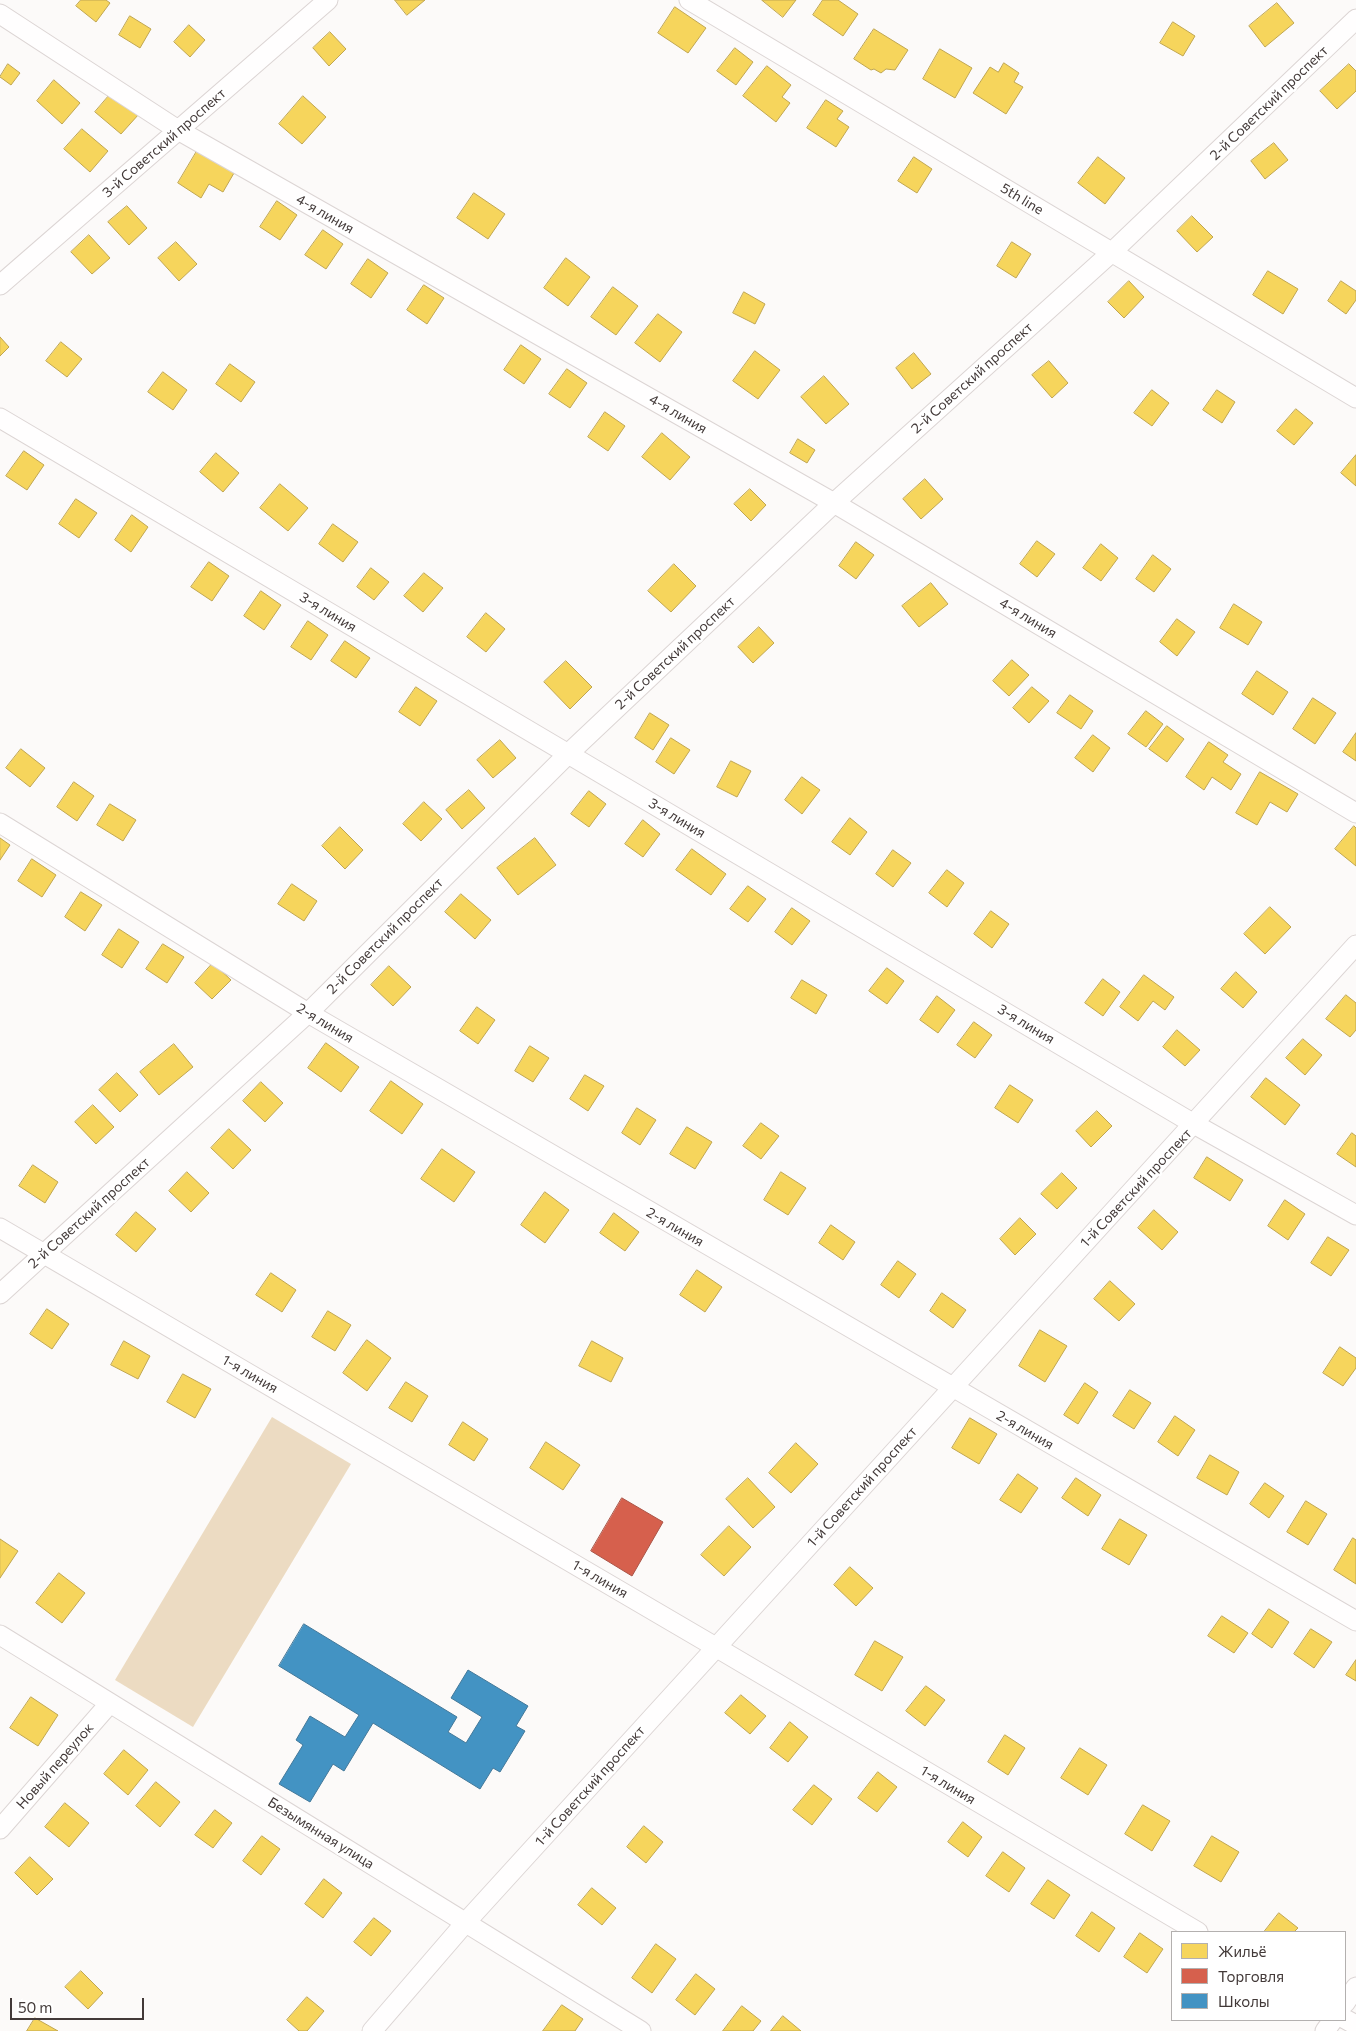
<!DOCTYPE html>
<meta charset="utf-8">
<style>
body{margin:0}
#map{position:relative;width:1356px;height:2031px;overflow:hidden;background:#fcfaf9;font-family:Commissioner,sans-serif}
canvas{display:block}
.legend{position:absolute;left:1171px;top:1931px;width:175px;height:90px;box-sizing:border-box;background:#fff;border:1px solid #b3b0af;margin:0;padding:6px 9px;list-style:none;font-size:15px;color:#423938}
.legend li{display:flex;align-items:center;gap:10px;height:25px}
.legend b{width:25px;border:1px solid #b3b0af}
.scale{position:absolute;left:10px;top:1998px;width:134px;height:22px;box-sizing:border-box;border:2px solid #423938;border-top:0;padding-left:6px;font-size:15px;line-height:18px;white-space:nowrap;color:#423938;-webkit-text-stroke:4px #fff;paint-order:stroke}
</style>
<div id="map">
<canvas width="1356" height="2031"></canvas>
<ul class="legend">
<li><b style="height:14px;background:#f6d55c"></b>Жильё</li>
<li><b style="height:14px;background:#d6604d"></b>Торговля</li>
<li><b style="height:14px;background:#4393c3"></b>Школы</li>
</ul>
<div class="scale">50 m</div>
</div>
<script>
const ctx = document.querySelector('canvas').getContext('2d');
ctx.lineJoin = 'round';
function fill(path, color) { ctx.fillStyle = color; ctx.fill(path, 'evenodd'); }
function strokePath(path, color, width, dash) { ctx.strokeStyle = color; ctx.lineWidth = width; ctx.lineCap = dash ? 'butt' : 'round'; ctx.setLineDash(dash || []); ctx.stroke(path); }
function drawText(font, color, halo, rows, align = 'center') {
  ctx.font = font + ' Commissioner,sans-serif'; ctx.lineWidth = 5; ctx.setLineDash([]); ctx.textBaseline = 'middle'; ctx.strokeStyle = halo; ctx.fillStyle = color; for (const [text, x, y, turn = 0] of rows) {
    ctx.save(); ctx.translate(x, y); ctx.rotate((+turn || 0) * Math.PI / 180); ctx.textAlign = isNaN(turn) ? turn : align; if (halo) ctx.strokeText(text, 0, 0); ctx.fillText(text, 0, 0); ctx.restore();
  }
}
const green = new Path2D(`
 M 272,1417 L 351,1464 L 193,1727 L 115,1680 Z`);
const homes = new Path2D(`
 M 81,0 L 106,0 L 110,3 L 96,22 L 76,6 Z
 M 395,0 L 425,0 L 407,15 Z
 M 762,0 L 796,0 L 783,17 Z
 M 823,0 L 838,0 L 858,14 L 843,36 L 813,15 Z
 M 1277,3 L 1294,23 L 1265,47 L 1249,26 Z
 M 675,7 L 706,28 L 688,53 L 658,33 Z
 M 130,16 L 151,29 L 140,48 L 119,35 Z
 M 1173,22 L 1195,36 L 1183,56 L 1160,43 Z
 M 189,25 L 205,40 L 190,57 L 174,42 Z
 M 874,29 L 908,50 L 895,70 L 886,69 L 881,73 L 874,69 L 871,70 L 854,59 Z
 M 330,32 L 346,49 L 329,66 L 313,48 Z
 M 735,48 L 753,62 L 736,85 L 717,71 Z
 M 940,49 L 972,68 L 955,98 L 923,79 Z
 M 1004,63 L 1019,73 L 1014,82 L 1023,87 L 1006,114 L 973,93 L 990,67 L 998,72 Z
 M 8,64 L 20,73 L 11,85 L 0,77 Z
 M 1349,64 L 1356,71 L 1356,91 L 1337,109 L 1320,91 Z
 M 767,66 L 791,85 L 782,97 L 790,103 L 776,122 L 743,96 Z
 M 54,80 L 80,103 L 62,124 L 37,101 Z
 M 113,91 L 139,114 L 121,134 L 95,112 Z
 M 303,96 L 326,117 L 302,144 L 279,124 Z
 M 826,100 L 843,111 L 837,119 L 849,127 L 836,147 L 807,128 Z
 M 82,129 L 108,151 L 90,172 L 64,149 Z
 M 1274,143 L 1288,160 L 1265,179 L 1251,161 Z
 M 197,151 L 234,173 L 223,192 L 209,184 L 201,198 L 178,183 Z
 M 914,157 L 932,169 L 917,193 L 898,181 Z
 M 1098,157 L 1125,178 L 1105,204 L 1078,183 Z
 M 474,193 L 505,214 L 488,239 L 457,218 Z
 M 277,201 L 297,215 L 280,240 L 260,227 Z
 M 127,206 L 147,228 L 129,245 L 108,222 Z
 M 1192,216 L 1213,237 L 1197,252 L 1177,231 Z
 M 323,230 L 343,244 L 326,269 L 305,255 Z
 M 89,235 L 110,258 L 92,274 L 71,252 Z
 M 176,242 L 197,264 L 179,281 L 158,258 Z
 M 1012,242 L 1031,254 L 1016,278 L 997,266 Z
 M 566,258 L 590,277 L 568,306 L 544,288 Z
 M 368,259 L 388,273 L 371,298 L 351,284 Z
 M 1268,271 L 1298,289 L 1283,314 L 1253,295 Z
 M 1129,281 L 1144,297 L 1124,318 L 1108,302 Z
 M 1341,281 L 1356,291 L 1356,300 L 1346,314 L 1328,301 Z
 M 424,285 L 444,298 L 427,324 L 407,310 Z
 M 613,287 L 638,306 L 616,335 L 591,317 Z
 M 744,292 L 765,304 L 755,324 L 733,313 Z
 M 658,314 L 682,332 L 660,362 L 635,343 Z
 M 0,337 L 9,347 L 0,356 Z
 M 61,342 L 82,359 L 67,377 L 46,361 Z
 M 521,345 L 541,359 L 524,384 L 504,370 Z
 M 755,351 L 780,370 L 758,399 L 733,381 Z
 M 914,353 L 931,374 L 912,389 L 896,368 Z
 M 1049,361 L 1068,383 L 1052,398 L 1032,375 Z
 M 230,364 L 255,382 L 241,402 L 216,384 Z
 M 567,369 L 587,383 L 570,408 L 549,394 Z
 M 163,372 L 187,390 L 173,410 L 148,392 Z
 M 824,376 L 849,404 L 826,424 L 801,397 Z
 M 1152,390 L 1169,403 L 1152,426 L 1134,413 Z
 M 1217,390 L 1235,402 L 1222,423 L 1203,410 Z
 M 1296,409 L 1313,423 L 1294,445 L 1277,431 Z
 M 605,412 L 625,426 L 608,451 L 588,437 Z
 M 662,433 L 690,457 L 670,480 L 642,457 Z
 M 798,439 L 815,450 L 807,463 L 790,453 Z
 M 24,451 L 44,465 L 27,490 L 6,476 Z
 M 216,453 L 239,473 L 223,492 L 200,472 Z
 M 1356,455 L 1356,486 L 1341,473 Z
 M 925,479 L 943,499 L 921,519 L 903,499 Z
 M 280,484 L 308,508 L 288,531 L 260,508 Z
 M 750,489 L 766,505 L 751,521 L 734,504 Z
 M 76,499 L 97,513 L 79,538 L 59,524 Z
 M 132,515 L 148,527 L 131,552 L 115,540 Z
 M 333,524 L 358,542 L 343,562 L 319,544 Z
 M 1037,541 L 1055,554 L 1037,577 L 1020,564 Z
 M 856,542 L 874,555 L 856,579 L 839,566 Z
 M 1101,544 L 1118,558 L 1101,581 L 1083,568 Z
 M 1153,555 L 1171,569 L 1154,592 L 1136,579 Z
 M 209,562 L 229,576 L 212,601 L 191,587 Z
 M 674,564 L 696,586 L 671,612 L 648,591 Z
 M 371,568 L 389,582 L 374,600 L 357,587 Z
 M 424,573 L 443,588 L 423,612 L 404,596 Z
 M 931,583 L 948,604 L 919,627 L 902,606 Z
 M 261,591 L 281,605 L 264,630 L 244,616 Z
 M 1234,604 L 1262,622 L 1248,645 L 1220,628 Z
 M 486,613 L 505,629 L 486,652 L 467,637 Z
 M 1177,619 L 1195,632 L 1177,656 L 1160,642 Z
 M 308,621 L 328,635 L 311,660 L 291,647 Z
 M 759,627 L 774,643 L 753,663 L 738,647 Z
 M 345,641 L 370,658 L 356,678 L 331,661 Z
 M 1012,660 L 1029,675 L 1009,696 L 993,681 Z
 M 566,661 L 592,687 L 570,709 L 544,682 Z
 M 1257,671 L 1288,692 L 1273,715 L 1242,694 Z
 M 416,687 L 437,701 L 420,726 L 399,712 Z
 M 1032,687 L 1049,701 L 1029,723 L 1013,708 Z
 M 1070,695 L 1093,711 L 1081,729 L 1057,713 Z
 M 1313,698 L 1336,713 L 1315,744 L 1293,729 Z
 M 1146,711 L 1163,724 L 1146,747 L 1128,734 Z
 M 650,713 L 669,725 L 653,750 L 635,738 Z
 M 1167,726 L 1184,739 L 1167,762 L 1149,749 Z
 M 1356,733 L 1356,761 L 1343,752 Z
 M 1093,735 L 1110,748 L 1093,772 L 1075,758 Z
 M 671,738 L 690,750 L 674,774 L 656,762 Z
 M 500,740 L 516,758 L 493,778 L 477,760 Z
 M 1209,742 L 1228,755 L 1223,762 L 1241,774 L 1231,790 L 1212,777 L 1204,790 L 1186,777 Z
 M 21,749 L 45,768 L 30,787 L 6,768 Z
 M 731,761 L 751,771 L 737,797 L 717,787 Z
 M 1260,772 L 1298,794 L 1287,812 L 1270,802 L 1257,825 L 1236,813 Z
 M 802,777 L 820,790 L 802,814 L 785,800 Z
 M 74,782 L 94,796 L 77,821 L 57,807 Z
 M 469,790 L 485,808 L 462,829 L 446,810 Z
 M 589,791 L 606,804 L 589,827 L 571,814 Z
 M 424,802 L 442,819 L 421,841 L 403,824 Z
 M 110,804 L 136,820 L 123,841 L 97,825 Z
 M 850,818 L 867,832 L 850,855 L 832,842 Z
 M 643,820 L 660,834 L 643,857 L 625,844 Z
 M 1354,826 L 1356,828 L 1356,866 L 1335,849 Z
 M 340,827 L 363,850 L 345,869 L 322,846 Z
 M 0,838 L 10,845 L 0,860 Z
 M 535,838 L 556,865 L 518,895 L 497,868 Z
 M 692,849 L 726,874 L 711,895 L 676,870 Z
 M 893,850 L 911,863 L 893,887 L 876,874 Z
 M 32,859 L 56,875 L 42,897 L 18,881 Z
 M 947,870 L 964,883 L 947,907 L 929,893 Z
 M 292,884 L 317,901 L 304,921 L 278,904 Z
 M 748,886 L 766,899 L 748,922 L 730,909 Z
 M 81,892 L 102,905 L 85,931 L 65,917 Z
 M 461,894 L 491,920 L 475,939 L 445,912 Z
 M 1270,907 L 1291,927 L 1265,954 L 1244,934 Z
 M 792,908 L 810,921 L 792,945 L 775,932 Z
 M 991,911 L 1009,924 L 992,948 L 974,934 Z
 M 119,929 L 139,942 L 122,968 L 102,955 Z
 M 163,944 L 184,957 L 167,983 L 146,969 Z
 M 213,963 L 231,980 L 212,999 L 195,983 Z
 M 389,966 L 411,987 L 393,1006 L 371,985 Z
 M 887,968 L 904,981 L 887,1004 L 869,991 Z
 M 1236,972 L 1257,992 L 1243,1008 L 1221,989 Z
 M 1144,975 L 1174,997 L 1165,1010 L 1153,1001 L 1138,1021 L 1120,1007 Z
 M 1103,979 L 1120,992 L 1103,1016 L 1085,1003 Z
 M 802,980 L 827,995 L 816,1014 L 791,998 Z
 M 1346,995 L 1356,1003 L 1356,1030 L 1350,1037 L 1326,1019 Z
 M 937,996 L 955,1010 L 938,1033 L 920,1020 Z
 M 477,1007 L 495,1020 L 478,1044 L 460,1031 Z
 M 974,1022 L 992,1035 L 975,1058 L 957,1045 Z
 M 1177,1030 L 1200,1050 L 1185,1066 L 1163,1047 Z
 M 1303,1039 L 1322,1055 L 1305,1075 L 1286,1058 Z
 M 326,1043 L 359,1067 L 341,1092 L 308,1068 Z
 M 174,1044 L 193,1067 L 159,1095 L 140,1072 Z
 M 530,1046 L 549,1058 L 533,1082 L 515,1071 Z
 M 117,1073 L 138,1095 L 120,1112 L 99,1090 Z
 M 585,1075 L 604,1086 L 588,1111 L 570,1099 Z
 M 1266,1078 L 1300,1105 L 1285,1125 L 1251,1097 Z
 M 391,1081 L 423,1104 L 402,1134 L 370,1111 Z
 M 261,1082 L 283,1103 L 265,1122 L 243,1101 Z
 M 1010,1085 L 1033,1100 L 1018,1123 L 995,1108 Z
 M 93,1105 L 114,1127 L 96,1144 L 75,1122 Z
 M 637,1108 L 656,1120 L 640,1145 L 622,1133 Z
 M 1097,1111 L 1112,1126 L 1091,1147 L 1076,1131 Z
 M 761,1123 L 779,1136 L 761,1159 L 743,1146 Z
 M 687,1127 L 712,1142 L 695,1169 L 670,1154 Z
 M 229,1129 L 251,1150 L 233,1169 L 211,1148 Z
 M 1352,1133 L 1356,1136 L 1356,1167 L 1337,1154 Z
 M 442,1149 L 475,1172 L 454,1202 L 421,1179 Z
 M 1207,1157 L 1243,1180 L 1230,1201 L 1194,1178 Z
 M 33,1165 L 58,1182 L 45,1203 L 19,1186 Z
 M 187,1172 L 209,1193 L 191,1212 L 169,1191 Z
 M 781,1172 L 806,1188 L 788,1215 L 764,1200 Z
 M 1062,1173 L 1077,1188 L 1057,1209 L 1041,1194 Z
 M 545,1192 L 569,1210 L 545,1243 L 521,1225 Z
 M 1285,1200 L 1305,1214 L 1288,1240 L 1268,1226 Z
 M 1154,1210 L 1178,1232 L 1162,1250 L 1138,1228 Z
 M 136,1212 L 156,1229 L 136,1252 L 116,1235 Z
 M 614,1213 L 639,1232 L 625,1251 L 600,1233 Z
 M 1020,1218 L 1036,1234 L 1015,1255 L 1000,1239 Z
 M 831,1225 L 855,1242 L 843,1260 L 819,1243 Z
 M 1328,1237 L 1349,1250 L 1331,1276 L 1311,1263 Z
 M 898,1261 L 916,1274 L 899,1298 L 881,1285 Z
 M 697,1270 L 722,1287 L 705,1312 L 680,1295 Z
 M 271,1273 L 296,1290 L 282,1312 L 256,1295 Z
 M 1110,1281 L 1135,1304 L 1119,1321 L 1094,1299 Z
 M 942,1293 L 966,1310 L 953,1328 L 930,1311 Z
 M 47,1309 L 69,1324 L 52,1349 L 30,1334 Z
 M 328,1311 L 351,1325 L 335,1351 L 312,1337 Z
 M 1040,1330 L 1067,1346 L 1045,1382 L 1019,1366 Z
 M 367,1340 L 391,1358 L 367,1391 L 343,1373 Z
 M 124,1341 L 150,1356 L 138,1379 L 111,1365 Z
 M 592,1341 L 623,1358 L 611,1382 L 579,1366 Z
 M 1340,1347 L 1356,1358 L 1356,1368 L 1343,1386 L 1323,1373 Z
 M 183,1374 L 211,1389 L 195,1418 L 167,1402 Z
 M 406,1382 L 428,1396 L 412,1422 L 389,1408 Z
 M 1085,1383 L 1098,1392 L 1078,1424 L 1064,1415 Z
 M 1130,1390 L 1151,1403 L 1134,1429 L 1113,1416 Z
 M 1175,1416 L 1195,1430 L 1178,1456 L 1158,1442 Z
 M 970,1418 L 997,1434 L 979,1464 L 952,1448 Z
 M 463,1422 L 488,1439 L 474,1461 L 449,1445 Z
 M 546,1442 L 580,1465 L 563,1490 L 530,1468 Z
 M 796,1443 L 818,1464 L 791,1493 L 769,1473 Z
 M 1210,1455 L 1239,1472 L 1227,1495 L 1197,1478 Z
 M 1018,1474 L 1038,1488 L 1021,1513 L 1000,1500 Z
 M 748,1478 L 775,1507 L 753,1528 L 726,1499 Z
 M 1076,1478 L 1101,1495 L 1088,1516 L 1062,1498 Z
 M 1265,1483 L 1284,1496 L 1269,1518 L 1250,1504 Z
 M 1306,1501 L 1327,1514 L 1308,1545 L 1287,1532 Z
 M 1120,1519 L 1147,1535 L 1129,1565 L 1102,1549 Z
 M 729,1526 L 751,1547 L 724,1576 L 701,1555 Z
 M 1353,1538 L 1356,1540 L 1356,1584 L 1334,1570 Z
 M 0,1539 L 18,1551 L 0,1578 Z
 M 850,1567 L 873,1588 L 856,1606 L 834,1585 Z
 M 59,1573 L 85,1593 L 62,1623 L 36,1603 Z
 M 1269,1609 L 1289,1622 L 1272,1648 L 1252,1634 Z
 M 1222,1616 L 1248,1633 L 1234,1653 L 1208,1636 Z
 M 1311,1629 L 1332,1642 L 1314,1668 L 1294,1654 Z
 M 875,1641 L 903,1657 L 882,1691 L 855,1675 Z
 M 1356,1660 L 1356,1681 L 1346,1675 Z
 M 926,1686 L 945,1700 L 925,1726 L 906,1711 Z
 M 741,1695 L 766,1716 L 750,1734 L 725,1713 Z
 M 31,1697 L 58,1715 L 38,1746 L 10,1728 Z
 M 790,1722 L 808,1737 L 788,1762 L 770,1748 Z
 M 1005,1735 L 1025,1748 L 1008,1775 L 988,1762 Z
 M 1080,1748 L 1107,1765 L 1088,1795 L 1061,1778 Z
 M 124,1750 L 148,1770 L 128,1795 L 104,1774 Z
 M 878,1772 L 897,1787 L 877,1812 L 858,1798 Z
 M 156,1782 L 180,1802 L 160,1827 L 136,1806 Z
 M 814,1785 L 832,1799 L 812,1825 L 793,1810 Z
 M 65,1803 L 89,1823 L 69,1847 L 45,1827 Z
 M 1143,1805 L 1170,1821 L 1152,1851 L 1125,1834 Z
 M 215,1810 L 232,1823 L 213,1848 L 195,1835 Z
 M 963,1822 L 982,1837 L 968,1857 L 948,1842 Z
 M 644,1826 L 663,1842 L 646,1863 L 627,1847 Z
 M 262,1836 L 280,1849 L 261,1875 L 243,1861 Z
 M 1212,1836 L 1239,1852 L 1221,1882 L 1194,1866 Z
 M 1003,1852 L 1025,1868 L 1009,1892 L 986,1876 Z
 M 30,1857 L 53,1879 L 37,1895 L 15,1873 Z
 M 324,1879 L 342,1893 L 323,1918 L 305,1904 Z
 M 1048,1880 L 1070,1895 L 1054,1919 L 1031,1904 Z
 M 592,1888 L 616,1908 L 602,1925 L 578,1905 Z
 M 1092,1912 L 1115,1928 L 1099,1952 L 1076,1936 Z
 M 1279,1913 L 1298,1928 L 1294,1932 L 1264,1932 Z
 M 374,1918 L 391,1931 L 371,1956 L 354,1942 Z
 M 1140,1933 L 1163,1949 L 1147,1973 L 1124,1957 Z
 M 656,1944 L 676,1959 L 652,1993 L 632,1978 Z
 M 81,1971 L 103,1993 L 88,2009 L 65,1987 Z
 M 696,1974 L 715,1989 L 695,2015 L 676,2000 Z
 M 307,1997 L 324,2011 L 307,2031 L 299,2031 L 287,2020 Z
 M 562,2005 L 583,2019 L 575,2031 L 543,2031 Z
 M 742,2006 L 761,2021 L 753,2031 L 723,2031 Z
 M 783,2016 L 801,2031 L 771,2031 Z
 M 35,2018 L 58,2031 L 27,2031 Z`);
const shops = new Path2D(`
 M 622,1498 L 663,1522 L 632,1576 L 591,1551 Z`);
const schools = new Path2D(`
 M 304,1624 L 457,1717 L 448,1732 L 466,1743 L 482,1717 L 451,1698 L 468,1670 L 528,1706 L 516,1726 L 525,1731 L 500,1772 L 493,1768 L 480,1789 L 373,1723 L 344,1771 L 333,1764 L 310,1802 L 279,1784 L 303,1745 L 296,1740 L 310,1716 L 345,1737 L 359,1715 L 279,1666 Z`);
const minor = new Path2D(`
 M 689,0 L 1356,398
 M 0,14 L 178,130 L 834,503 L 1356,813
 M 0,285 L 328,0
 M 0,418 L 1194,1124 L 1356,1215
 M 0,823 L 308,1013 L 1356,1621
 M 0,1228 L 719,1649 L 1198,1932
 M 0,1294 L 308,1013 L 568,754 L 834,503 L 1112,252 L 1356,19
 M 0,1635 L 641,2031
 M 0,1829 L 110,1703
 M 1345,2003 L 1356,1987
 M 1345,2019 L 1356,2025
 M 372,2031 L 466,1922 L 1356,945
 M 1325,2031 L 1333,2020`);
const streetNames = [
 ["2-й Советский проспект",1269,103,-44],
 ["3-й Советский проспект",164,143,-41],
 ["5th line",1022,199,31],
 ["4-я линия",325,214,30],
 ["2-й Советский проспект",972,378,-42],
 ["4-я линия",678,414,30],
 ["3-я линия",328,612,31],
 ["4-я линия",1028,618,31],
 ["2-й Советский проспект",675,653,-43],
 ["3-я линия",677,818,31],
 ["2-й Советский проспект",385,936,-45],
 ["2-я линия",325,1023,31],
 ["3-я линия",1026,1024,31],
 ["1-й Советский проспект",1136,1188,-47],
 ["2-й Советский проспект",89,1213,-42],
 ["2-я линия",675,1227,30],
 ["1-я линия",250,1374,30],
 ["2-я линия",1025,1430,30],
 ["1-й Советский проспект",862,1487,-48],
 ["1-я линия",600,1579,30],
 ["Новый переулок",55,1766,-49],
 ["1-я линия",948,1785,31],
 ["1-й Советский проспект",590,1786,-48],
 ["Безымянная улица",321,1833,32]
];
fill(green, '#ecdbc2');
fill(homes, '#f6d55c');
strokePath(homes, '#c0a651', 1);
fill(shops, '#d6604d');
strokePath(shops, '#aa5447', 1);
fill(schools, '#4393c3');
strokePath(schools, '#437899', 1);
strokePath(minor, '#dcd5d4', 21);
strokePath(minor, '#fffefe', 19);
drawText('14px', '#423938', '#fff', streetNames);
</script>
